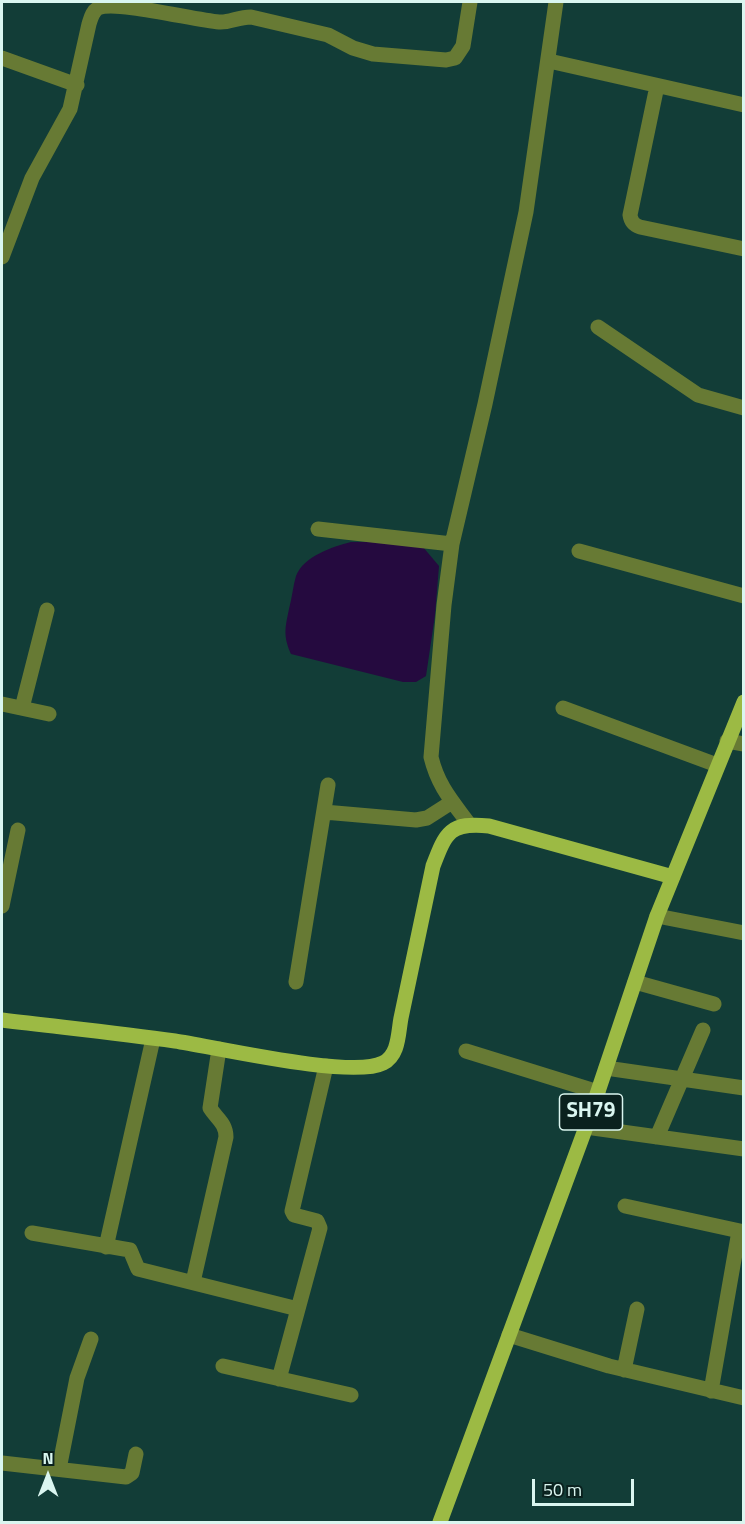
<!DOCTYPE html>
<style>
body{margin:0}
#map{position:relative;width:745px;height:1524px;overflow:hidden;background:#123d37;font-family:"Titillium Web",sans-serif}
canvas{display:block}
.frame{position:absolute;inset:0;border:3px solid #daf6f0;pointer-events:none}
.north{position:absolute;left:18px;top:1446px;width:60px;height:60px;-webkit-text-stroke:4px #0a211e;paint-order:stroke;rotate:0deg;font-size:16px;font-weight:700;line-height:24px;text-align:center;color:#daf6f0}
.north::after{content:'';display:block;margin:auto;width:21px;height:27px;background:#daf6f0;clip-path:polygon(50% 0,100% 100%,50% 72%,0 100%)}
.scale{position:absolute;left:532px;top:1479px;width:102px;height:27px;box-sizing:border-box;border:3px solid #daf6f0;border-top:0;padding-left:8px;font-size:18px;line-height:21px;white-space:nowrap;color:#daf6f0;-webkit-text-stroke:4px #0a211e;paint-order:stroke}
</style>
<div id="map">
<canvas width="745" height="1524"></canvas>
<div class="frame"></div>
<div class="north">N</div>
<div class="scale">50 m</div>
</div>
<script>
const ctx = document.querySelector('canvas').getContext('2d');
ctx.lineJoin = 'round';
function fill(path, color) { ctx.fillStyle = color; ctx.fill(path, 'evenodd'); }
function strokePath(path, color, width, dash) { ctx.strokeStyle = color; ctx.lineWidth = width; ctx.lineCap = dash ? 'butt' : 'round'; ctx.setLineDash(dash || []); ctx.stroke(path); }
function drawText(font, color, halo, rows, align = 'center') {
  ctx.font = font + ' "Titillium Web",sans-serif'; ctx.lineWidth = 6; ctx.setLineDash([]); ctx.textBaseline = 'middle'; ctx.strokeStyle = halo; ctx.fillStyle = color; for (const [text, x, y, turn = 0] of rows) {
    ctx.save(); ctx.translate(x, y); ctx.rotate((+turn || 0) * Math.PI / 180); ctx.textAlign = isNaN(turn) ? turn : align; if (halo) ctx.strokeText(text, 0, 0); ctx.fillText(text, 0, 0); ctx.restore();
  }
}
const water = new Path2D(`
 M 351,542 L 394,542 L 423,547 L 439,566 L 435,615 L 426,676 L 416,682 L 403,682 L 291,654 C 283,636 285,628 289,609 C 292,598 293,586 296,576 C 304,556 332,547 351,542 Z`);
const minor = new Path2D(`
 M 2,58 L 77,85
 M 549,61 L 744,105
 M 657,86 L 630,215 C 631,222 634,225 640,227 L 744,249
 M 2,257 L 32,178 L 70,109 L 89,24 C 91,18 92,12 98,8 C 116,0 194,20 219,22 C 229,23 238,17 251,17 L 328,35 L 353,48 L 373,54 L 446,60 L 455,58 L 463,46 L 470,2
 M 598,327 L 698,395 L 744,408
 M 318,529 L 452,544
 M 579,551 L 744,596
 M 2,704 L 49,714
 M 22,708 L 47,610
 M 563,708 L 717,765
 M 727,741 L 744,744
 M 324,812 L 416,820 L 427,818 L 452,802
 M 469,824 C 452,801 438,786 431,757 L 444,605 L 452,544 L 485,404 L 526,212 L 556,2
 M 2,906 L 18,830
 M 657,916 L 744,933
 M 296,982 L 328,785
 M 635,982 L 714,1004
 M 466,1051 L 598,1092
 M 606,1068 L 744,1088
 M 586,1127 L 744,1149
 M 657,1137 L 703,1030
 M 625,1206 L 744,1232
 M 32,1233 L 130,1250 L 138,1269 L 298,1309
 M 106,1247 L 153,1039
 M 193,1282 L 226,1137 C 226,1123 217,1119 210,1108 L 219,1049
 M 509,1335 L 609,1366 L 744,1398
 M 223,1366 L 351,1395
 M 624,1370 L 637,1309
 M 279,1379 L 320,1228 L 317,1221 L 294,1215 L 292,1211 L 326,1066
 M 711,1391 L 739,1231
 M 2,1463 L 126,1477 L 132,1473 L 136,1454
 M 59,1469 L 77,1378 L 91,1339`);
const major = new Path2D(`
 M 2,1020 C 59,1027 117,1033 175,1041 C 215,1047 352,1079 383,1063 C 399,1055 398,1034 401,1018 L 433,866 C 446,832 450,822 489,826 L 673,877
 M 440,1522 L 586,1127 L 657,916 L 744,702`);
const shields = [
 [591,1112,63]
];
const shieldNames = [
 ["SH79",591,1112]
];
fill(water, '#250a3f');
strokePath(minor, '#677a34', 15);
strokePath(major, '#9cba44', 15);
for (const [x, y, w] of shields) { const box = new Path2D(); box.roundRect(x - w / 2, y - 18, w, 36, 4.5); ctx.fillStyle = '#0a211e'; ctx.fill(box); strokePath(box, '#daf6f0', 1.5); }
drawText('bold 21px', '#daf6f0', null, shieldNames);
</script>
